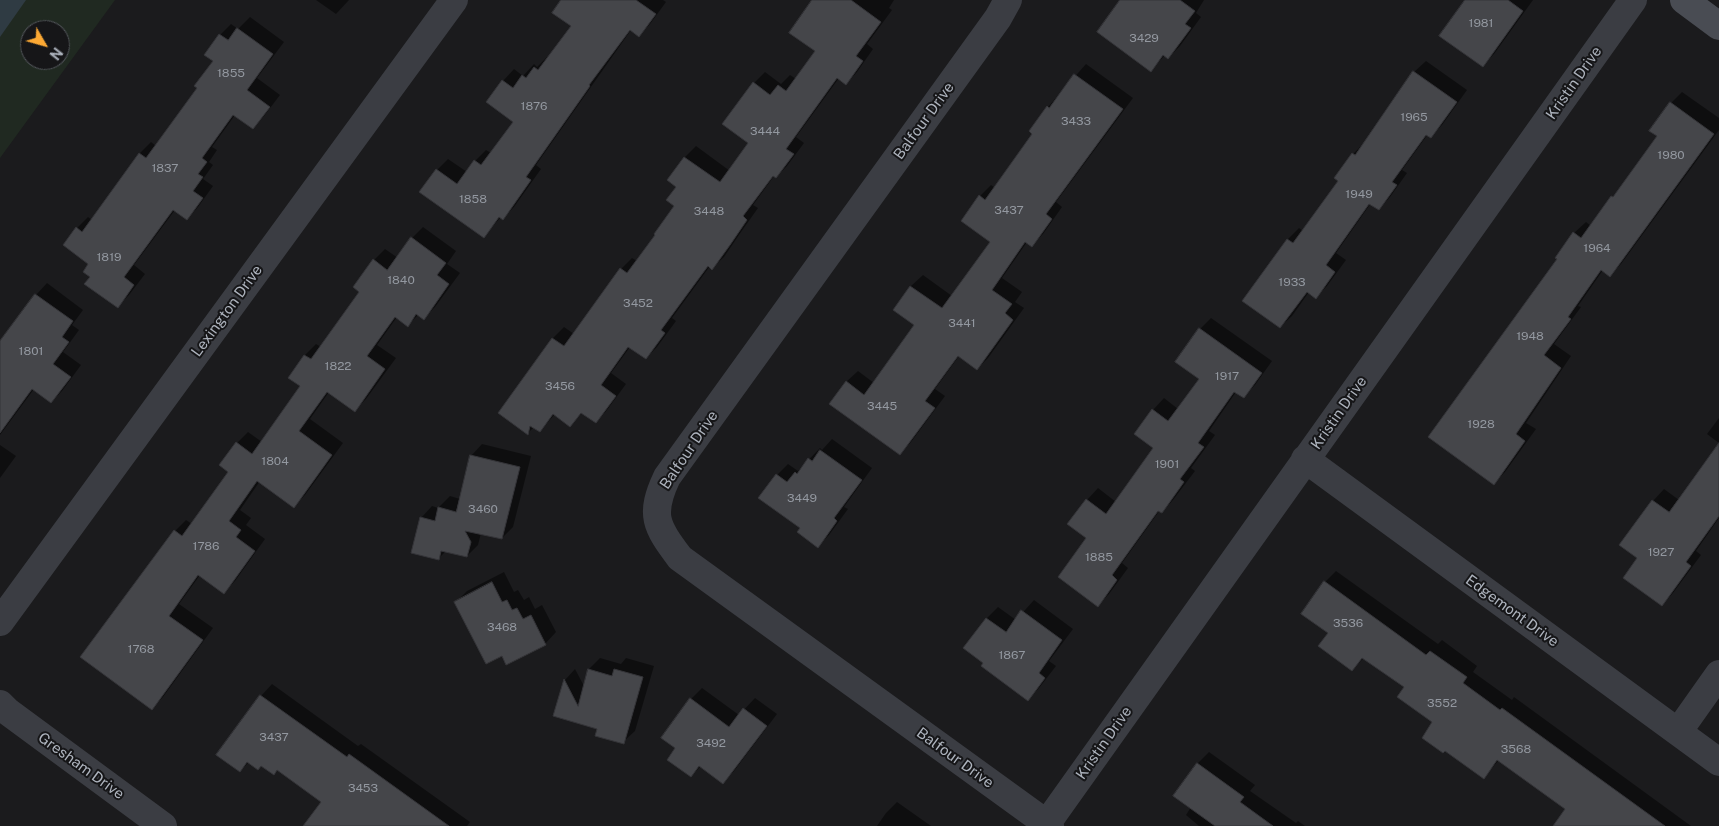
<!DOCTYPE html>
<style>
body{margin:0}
#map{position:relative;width:1719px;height:826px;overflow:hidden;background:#1b1b1d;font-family:"Public Sans",sans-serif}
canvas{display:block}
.north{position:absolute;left:20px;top:20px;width:50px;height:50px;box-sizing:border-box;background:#161618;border:1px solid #52555a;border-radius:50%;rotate:128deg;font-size:14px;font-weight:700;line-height:20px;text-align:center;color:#adb3bd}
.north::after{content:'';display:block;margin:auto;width:18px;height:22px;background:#fca934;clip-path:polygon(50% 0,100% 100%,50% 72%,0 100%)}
</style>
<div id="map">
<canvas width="1719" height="826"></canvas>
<div class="north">N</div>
</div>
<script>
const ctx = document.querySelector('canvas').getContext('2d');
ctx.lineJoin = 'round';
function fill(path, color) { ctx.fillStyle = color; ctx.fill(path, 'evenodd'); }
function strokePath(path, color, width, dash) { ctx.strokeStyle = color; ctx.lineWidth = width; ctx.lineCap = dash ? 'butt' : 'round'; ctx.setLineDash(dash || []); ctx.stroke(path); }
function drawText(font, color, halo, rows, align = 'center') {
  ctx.font = font + ' "Public Sans",sans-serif'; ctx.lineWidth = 4; ctx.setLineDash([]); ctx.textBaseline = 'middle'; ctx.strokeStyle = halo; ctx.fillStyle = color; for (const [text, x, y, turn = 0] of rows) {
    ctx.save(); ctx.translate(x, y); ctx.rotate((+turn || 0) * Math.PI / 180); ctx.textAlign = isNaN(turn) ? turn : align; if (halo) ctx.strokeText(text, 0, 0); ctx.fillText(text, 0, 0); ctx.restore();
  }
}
const green = new Path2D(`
 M 0,0 L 115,0 L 0,158 ZM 30,30 L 60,30 L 60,60 L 30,60 Z`);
const water = new Path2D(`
 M 0,0 L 26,0 L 0,37 Z`);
const shadow = new Path2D(`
 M 316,0 L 349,0 L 336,14 Z
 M 563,0 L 663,0 L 666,2 L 650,24 L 639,35 L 631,30 L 536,165 L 541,169 L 514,207 L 503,218 L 501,217 L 483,237 L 437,170 L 448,159 L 467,172 L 475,161 L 486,150 L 491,153 L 515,122 L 488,102 L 503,81 L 514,69 L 523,76 L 534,64 L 537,67 L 547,57 L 548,58 L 572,26 Z
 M 814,0 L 894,0 L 889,8 L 892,10 L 867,44 L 873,49 L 857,72 L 846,84 L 839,78 L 796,137 L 804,143 L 787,166 L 776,177 L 774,176 L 753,205 L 758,208 L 741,232 L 724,257 L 712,268 L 710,266 L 672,318 L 676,321 L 657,347 L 646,358 L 630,347 L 611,373 L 626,384 L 607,410 L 596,422 L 583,412 L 570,425 L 555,414 L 540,431 L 534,427 L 528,433 L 499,412 L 553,338 L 564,327 L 574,334 L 621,269 L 632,258 L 637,261 L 676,206 L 678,186 L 669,180 L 685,157 L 696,146 L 730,171 L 750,143 L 754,83 L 765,72 L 781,84 L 790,75 L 796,79 L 816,51 Z
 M 1124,0 L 1204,0 L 1196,13 L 1201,17 L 1180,46 L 1168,58 L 1165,55 L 1151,70 Z
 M 1466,0 L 1533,0 L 1494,54 L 1483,65 Z
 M 250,17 L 284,42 L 257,78 L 280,95 L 264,116 L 253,128 L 235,115 L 212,147 L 217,150 L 209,162 L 213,165 L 203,179 L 213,186 L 198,207 L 187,219 L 175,210 L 134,265 L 145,274 L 129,295 L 118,306 L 92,277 L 90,264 L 77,228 L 88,217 L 92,220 L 140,153 L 151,142 L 156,146 L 199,88 L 214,60 L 206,54 L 220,35 L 231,24 L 238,29 Z
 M 1426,61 L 1467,90 L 1442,125 L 1431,136 L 1428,134 L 1402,170 L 1407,173 L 1390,197 L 1379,209 L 1371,203 L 1336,253 L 1346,260 L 1327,286 L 1316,297 L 1309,292 L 1292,316 L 1280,327 L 1244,300 L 1288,239 L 1299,228 L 1303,231 L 1340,181 L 1336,178 L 1353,154 L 1365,142 L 1414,72 Z
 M 1086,64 L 1133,98 L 1056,202 L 1062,207 L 1043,234 L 1032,245 L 1027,242 L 1002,278 L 1022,292 L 1015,302 L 1024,308 L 988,358 L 977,369 L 959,356 L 935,389 L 945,396 L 911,442 L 900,453 L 846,382 L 858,371 L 874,383 L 916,325 L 895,309 L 911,286 L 923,275 L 952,296 L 992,242 L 980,196 L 991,185 L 995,188 L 1034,133 L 1031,131 L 1048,107 Z
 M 1682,92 L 1719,118 L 1719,130 L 1621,264 L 1610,275 L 1603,270 L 1578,306 L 1581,307 L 1554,344 L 1571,356 L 1526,423 L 1536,429 L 1505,472 L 1494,483 L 1558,259 L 1574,233 L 1586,222 L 1591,226 L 1612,197 L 1621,188 L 1658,136 L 1671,103 Z
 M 423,227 L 456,251 L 447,264 L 460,273 L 435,307 L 424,318 L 419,314 L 408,325 L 397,317 L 377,345 L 396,358 L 366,399 L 355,410 L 329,392 L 310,419 L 343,443 L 305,495 L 294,506 L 260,481 L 240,510 L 251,518 L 246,525 L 265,539 L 235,581 L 224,592 L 200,575 L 179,604 L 213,628 L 163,697 L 152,708 L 175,531 L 186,520 L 192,524 L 230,471 L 237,443 L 248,432 L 262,442 L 302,386 L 290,377 L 305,355 L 316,344 L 321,347 L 361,292 L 374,260 L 385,249 L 398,258 L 412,238 Z
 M 47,283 L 83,310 L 72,325 L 79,330 L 63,352 L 81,365 L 62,391 L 51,402 L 34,389 L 0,435 L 0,343 L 36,295 Z
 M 1211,318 L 1272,361 L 1255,385 L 1243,397 L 1236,392 L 1209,431 L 1215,435 L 1191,468 L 1195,471 L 1173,500 L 1162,512 L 1160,510 L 1122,563 L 1128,568 L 1109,594 L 1098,605 L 1088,538 L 1069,524 L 1087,500 L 1098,488 L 1116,502 L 1155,448 L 1135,433 L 1153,410 L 1164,398 L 1178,409 L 1200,378 L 1200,329 Z
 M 1719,418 L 1719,443 L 1707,434 Z
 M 832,439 L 872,468 L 844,507 L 848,509 L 829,535 L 818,546 L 802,528 L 777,475 L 788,464 L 798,471 L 820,448 L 822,450 Z
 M 482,444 L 531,456 L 513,527 L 502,538 L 481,533 L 478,545 L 467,556 L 446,551 L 439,558 L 421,518 L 432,506 L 438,508 L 450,496 L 460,499 L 471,456 Z
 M 0,445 L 16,456 L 0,478 Z
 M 1719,445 L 1719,518 L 1696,551 L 1701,555 L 1673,593 L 1662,605 L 1639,558 L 1653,501 L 1664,489 L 1679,500 Z
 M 1336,571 L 1438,644 L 1442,640 L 1477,666 L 1473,672 L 1512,700 L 1514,697 L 1691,826 L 1557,826 L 1567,809 L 1499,760 L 1484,777 L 1445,749 L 1434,722 L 1405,687 L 1364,658 L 1352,669 L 1329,633 L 1325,582 Z
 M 504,572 L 514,592 L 518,590 L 524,600 L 529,597 L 535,609 L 542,605 L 556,632 L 545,644 L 503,654 L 456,602 L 467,591 Z
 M 1034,600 L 1073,629 L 1049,661 L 1056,666 L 1039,688 L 1028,699 L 985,662 L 965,648 L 987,618 L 998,607 L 1016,620 Z
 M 600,658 L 621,664 L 626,658 L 654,666 L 635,731 L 623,742 L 598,728 L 555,715 L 565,680 L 575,669 L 584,686 L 589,669 Z
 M 272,684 L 358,746 L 361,744 L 470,822 L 467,826 L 315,826 L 323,802 L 278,769 L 274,773 L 262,765 L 249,762 L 240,771 L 218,755 L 261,696 Z
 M 702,688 L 739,715 L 755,698 L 777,714 L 734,771 L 723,782 L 701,766 L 691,776 L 691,699 Z
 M 1209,752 L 1255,785 L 1250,791 L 1296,823 L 1298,821 L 1305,826 L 1199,826 L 1186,815 L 1191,807 L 1175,795 L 1198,763 Z
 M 897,802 L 931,826 L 877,826 L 886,813 Z`);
const building = new Path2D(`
 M 561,0 L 636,0 L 656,14 L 639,37 L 630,30 L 589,85 L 590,86 L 526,177 L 531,180 L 503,220 L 499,217 L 484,238 L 419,192 L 436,169 L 457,184 L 474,160 L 481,165 L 513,122 L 486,102 L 502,80 L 513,88 L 522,75 L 526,78 L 534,67 L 538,70 L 571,26 L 552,13 Z
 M 812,0 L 851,0 L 881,22 L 856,56 L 863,61 L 846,85 L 837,78 L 786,149 L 794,154 L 776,178 L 773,176 L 743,216 L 747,220 L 730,245 L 712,270 L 708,266 L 661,330 L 665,333 L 646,359 L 628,347 L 601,385 L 616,396 L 596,423 L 581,413 L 570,427 L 553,414 L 540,432 L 530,426 L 528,435 L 498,413 L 552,338 L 564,346 L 620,268 L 627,273 L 655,235 L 654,234 L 674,206 L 666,200 L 676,187 L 667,180 L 684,157 L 720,182 L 748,143 L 722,124 L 753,82 L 770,95 L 778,85 L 786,91 L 815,51 L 789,33 Z
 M 1120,0 L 1180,0 L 1195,11 L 1185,24 L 1191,28 L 1168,59 L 1163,55 L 1151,72 L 1097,32 Z
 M 1465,0 L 1508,0 L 1523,11 L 1483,67 L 1439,36 Z
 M 237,28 L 273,54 L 247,90 L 270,107 L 253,129 L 233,115 L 202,158 L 207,162 L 198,174 L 203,177 L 193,191 L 203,198 L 187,220 L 173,210 L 124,277 L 134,285 L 118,308 L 84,284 L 90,277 L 83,272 L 88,264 L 63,245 L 76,227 L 82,232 L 139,153 L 146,158 L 197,88 L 194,86 L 213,61 L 204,55 L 219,34 L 228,40 Z
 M 1413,71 L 1457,102 L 1431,138 L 1426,135 L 1392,182 L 1397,185 L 1379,210 L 1369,204 L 1326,265 L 1335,272 L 1316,299 L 1307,292 L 1280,328 L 1242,301 L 1287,239 L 1293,243 L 1338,181 L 1334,178 L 1352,153 L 1355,155 Z
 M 1074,74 L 1123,109 L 1046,214 L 1052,219 L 1032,247 L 1025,242 L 992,290 L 1012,304 L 1005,313 L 1013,320 L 977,370 L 958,356 L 925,401 L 935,408 L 900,455 L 829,404 L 846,381 L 864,395 L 914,325 L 893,310 L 910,286 L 942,308 L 990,242 L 961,221 L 979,195 L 985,200 L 1032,134 L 1029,131 L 1047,106 L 1049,108 Z
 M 1670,102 L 1714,134 L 1610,277 L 1601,270 L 1568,317 L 1571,319 L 1544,355 L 1561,368 L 1516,434 L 1525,441 L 1494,485 L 1428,437 L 1557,259 L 1555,258 L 1573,232 L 1581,238 L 1611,196 L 1613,197 L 1657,136 L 1649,131 Z
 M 411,237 L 446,263 L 437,275 L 449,284 L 424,320 L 416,314 L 408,327 L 395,317 L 367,356 L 385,369 L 355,412 L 327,392 L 299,431 L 332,455 L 294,508 L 257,481 L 229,521 L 241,530 L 236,537 L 255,551 L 224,594 L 198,575 L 169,616 L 203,640 L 152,710 L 80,657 L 174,530 L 182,536 L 228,472 L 219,465 L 236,442 L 252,454 L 300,386 L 288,378 L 304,355 L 311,359 L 359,292 L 353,287 L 373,259 L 387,270 Z
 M 35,294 L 73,321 L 62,337 L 69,342 L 53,364 L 71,377 L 51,403 L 32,389 L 0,433 L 0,341 Z
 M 1199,328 L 1262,373 L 1244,398 L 1234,392 L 1198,443 L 1204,447 L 1180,479 L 1184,482 L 1162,513 L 1158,511 L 1112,575 L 1117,580 L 1098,607 L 1058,577 L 1086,538 L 1067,524 L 1086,499 L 1106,514 L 1153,448 L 1134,434 L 1152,409 L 1168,421 L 1199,379 L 1175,362 Z
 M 1719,443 L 1719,516 L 1686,562 L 1691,566 L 1662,606 L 1623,578 L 1637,558 L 1619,545 L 1652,500 L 1669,512 Z
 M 820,450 L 862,480 L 834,518 L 837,521 L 818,548 L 797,532 L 800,528 L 758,498 L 776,474 L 787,482 L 795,472 L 797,474 L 808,458 L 812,461 Z
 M 470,455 L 520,467 L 502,539 L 465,531 L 471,542 L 467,557 L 441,551 L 439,560 L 411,553 L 420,517 L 435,521 L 438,507 L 456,512 Z
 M 1324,581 L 1426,655 L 1430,651 L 1467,677 L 1463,683 L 1500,710 L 1502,708 L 1665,826 L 1553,826 L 1565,809 L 1497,760 L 1484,779 L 1445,751 L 1443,753 L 1422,738 L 1432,722 L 1397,697 L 1404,687 L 1362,658 L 1352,671 L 1318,646 L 1328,633 L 1301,614 Z
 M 492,582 L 502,602 L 507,600 L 512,610 L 517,608 L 523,619 L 531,615 L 546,645 L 506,665 L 502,656 L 486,664 L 454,602 Z
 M 1021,610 L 1062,640 L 1039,673 L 1045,678 L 1028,701 L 981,666 L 983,663 L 963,648 L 986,618 L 1006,632 Z
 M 588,669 L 612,676 L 614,669 L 643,677 L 624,744 L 595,736 L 597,729 L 553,716 L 564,679 L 578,706 Z
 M 260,695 L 347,757 L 349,754 L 449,826 L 303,826 L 321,802 L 277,770 L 274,775 L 261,766 L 258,770 L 247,762 L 240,772 L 216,755 Z
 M 690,698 L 729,727 L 743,708 L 767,726 L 723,784 L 699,766 L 691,777 L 667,760 L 675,748 L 661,738 Z
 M 1197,763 L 1244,797 L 1240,802 L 1273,826 L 1215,826 L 1173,796 Z`);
const street = new Path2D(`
 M 1008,0 L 998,18 L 667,477 C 649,515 656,526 680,558 L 1050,826
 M 1305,459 L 1719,762
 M 0,622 L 454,0
 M 0,704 L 7,711 L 163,826
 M 1678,732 L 1719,674
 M 1045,826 L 1633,0`);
const secondary = new Path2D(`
 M 1684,0 L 1719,26`);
const numberNames = [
 ["1981",1481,23],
 ["3429",1144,38],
 ["1855",231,73],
 ["1876",534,106],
 ["1965",1414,117],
 ["3433",1076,121],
 ["3444",765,131],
 ["1980",1671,155],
 ["1837",165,168],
 ["1949",1359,194],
 ["1858",473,199],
 ["3437",1009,210],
 ["3448",709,211],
 ["1964",1597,248],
 ["1819",109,257],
 ["1840",401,280],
 ["1933",1292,282],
 ["3452",638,303],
 ["3441",962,323],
 ["1948",1530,336],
 ["1801",31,351],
 ["1822",338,366],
 ["1917",1227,376],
 ["3456",560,386],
 ["3445",882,406],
 ["1928",1481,424],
 ["1804",275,461],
 ["1901",1167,464],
 ["3449",802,498],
 ["3460",483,509],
 ["1786",206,546],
 ["1927",1661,552],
 ["1885",1099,557],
 ["3536",1348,623],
 ["3468",502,627],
 ["1768",141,649],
 ["1867",1012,655],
 ["3552",1442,703],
 ["3437",274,737],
 ["3492",711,743],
 ["3568",1516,749],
 ["3453",363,788]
];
const streetNames = [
 ["Kristin Drive",1574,83,-55],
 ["Balfour Drive",924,121,-54],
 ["Lexington Drive",227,311,-54],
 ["Kristin Drive",1339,413,-55],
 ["Balfour Drive",689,450,-56],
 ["Edgemont Drive",1512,611,36],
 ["Kristin Drive",1104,743,-55],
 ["Balfour Drive",955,758,36],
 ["Gresham Drive",81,766,36]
];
fill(green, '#202921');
fill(water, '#2f3b43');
fill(shadow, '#0007');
fill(building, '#45464a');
strokePath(building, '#353539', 1);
strokePath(street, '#3b3d43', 28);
strokePath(secondary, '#494c53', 28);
drawText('12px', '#9398a0', null, numberNames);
drawText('15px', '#adb3bd', '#161618', streetNames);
</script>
